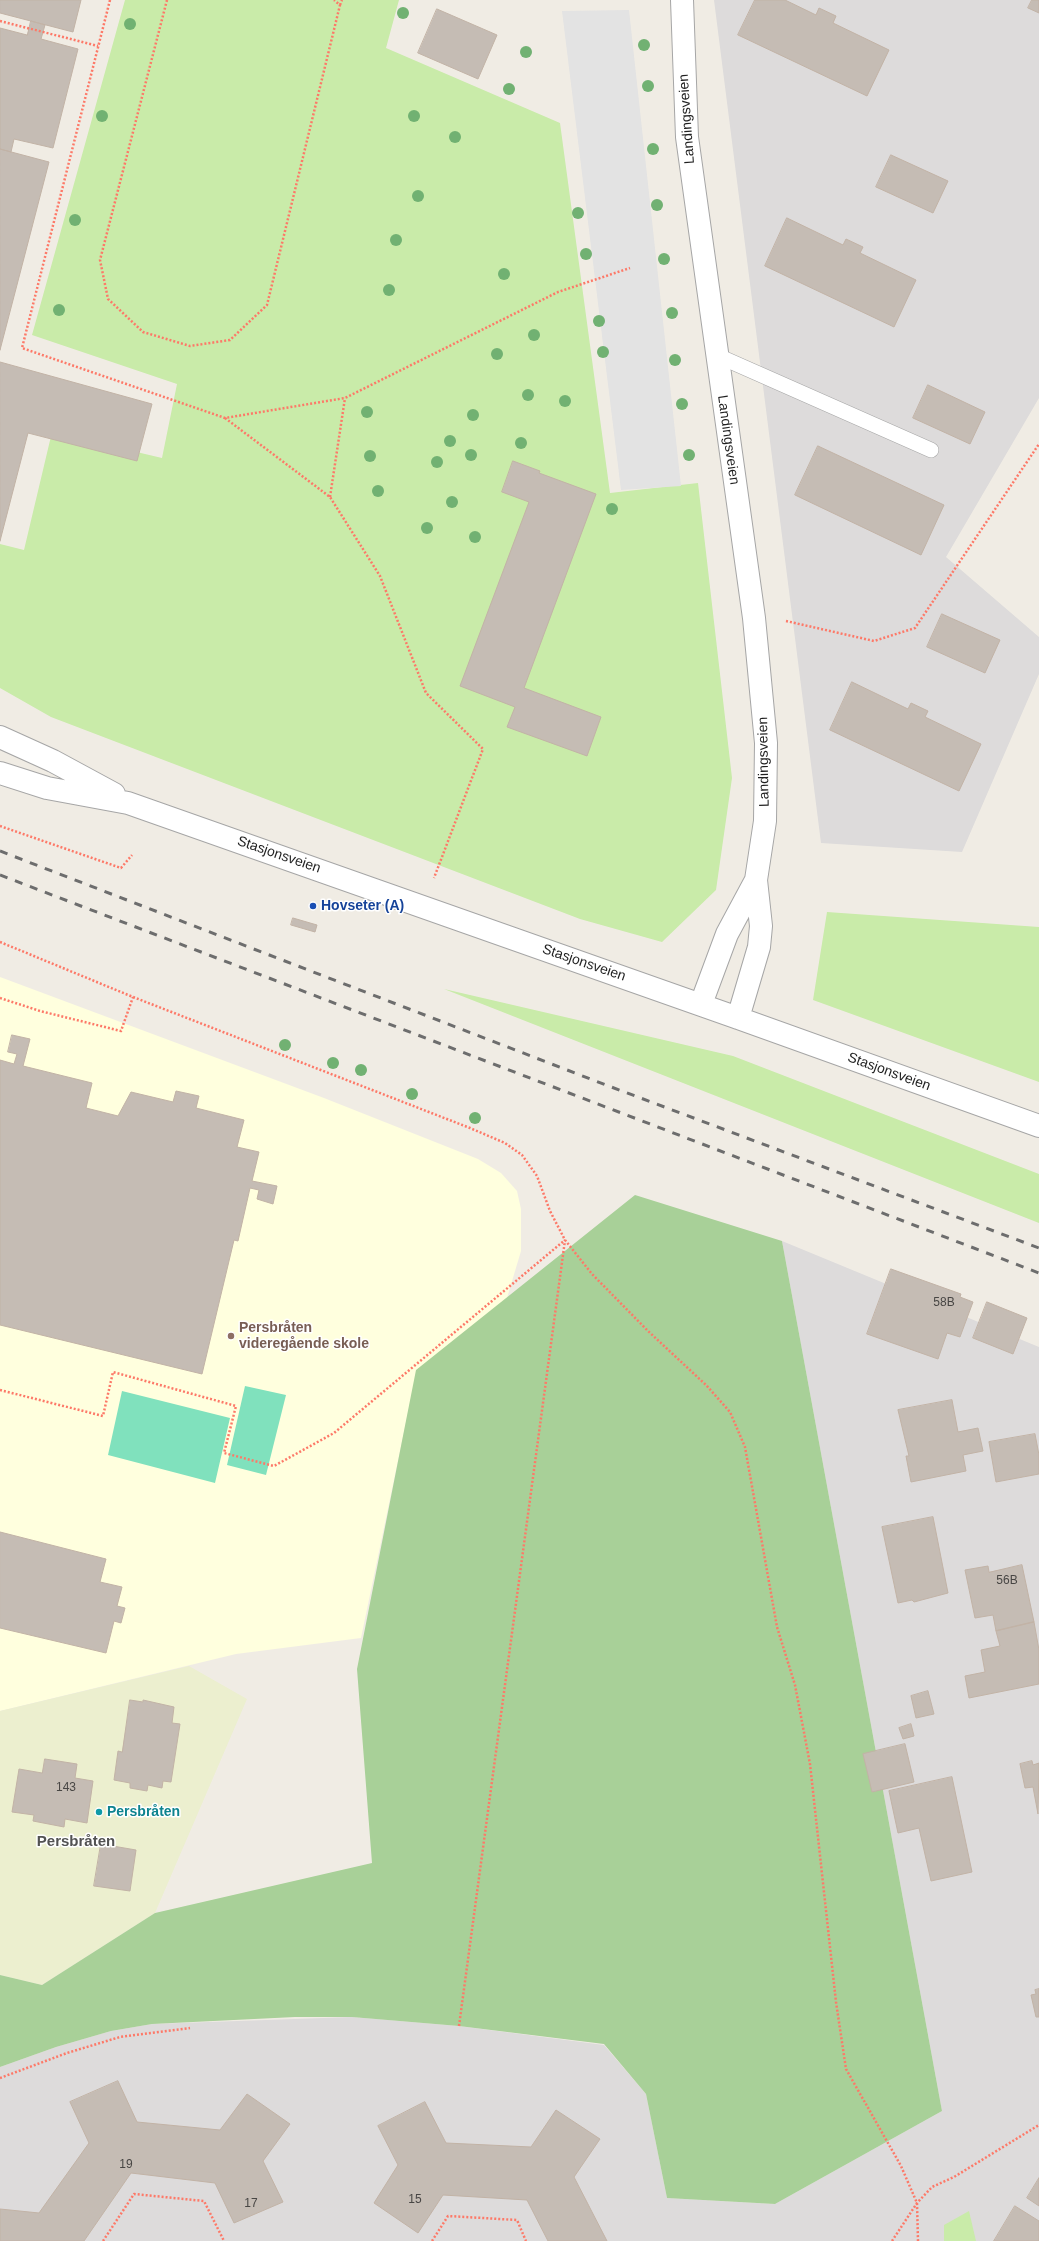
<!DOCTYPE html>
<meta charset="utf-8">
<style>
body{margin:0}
canvas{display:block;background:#f0ece4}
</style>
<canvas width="1039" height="2241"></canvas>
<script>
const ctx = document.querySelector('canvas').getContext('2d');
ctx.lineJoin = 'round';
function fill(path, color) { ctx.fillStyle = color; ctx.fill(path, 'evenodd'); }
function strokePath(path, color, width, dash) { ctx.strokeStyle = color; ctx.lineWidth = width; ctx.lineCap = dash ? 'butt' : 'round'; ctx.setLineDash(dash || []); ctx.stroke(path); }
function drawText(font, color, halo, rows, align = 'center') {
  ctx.font = font + ' Helvetica,sans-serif'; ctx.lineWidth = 3; ctx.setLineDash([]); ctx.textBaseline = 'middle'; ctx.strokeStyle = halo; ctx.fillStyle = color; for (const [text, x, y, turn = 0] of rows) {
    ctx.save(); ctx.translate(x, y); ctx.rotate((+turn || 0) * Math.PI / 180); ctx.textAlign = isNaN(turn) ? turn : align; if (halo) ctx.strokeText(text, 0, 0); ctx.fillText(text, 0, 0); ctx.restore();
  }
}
const residential = new Path2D(`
 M 714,0 L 1039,0 L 1039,398 L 946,557 L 1039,637 L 1039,674 L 962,852 L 821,843 Z
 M 782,1241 L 1039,1347 L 1039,2241 L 0,2241 L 0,2067 L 56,2047 L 111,2031 L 152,2024 L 352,2017 L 459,2026 L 604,2045 L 646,2094 L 667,2198 L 775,2204 L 942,2111 Z`);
const education = new Path2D(`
 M 0,977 L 324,1098 L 478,1159 L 501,1173 L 517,1191 L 521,1209 L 521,1251 L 507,1298 L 416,1374 L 361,1638 L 236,1654 L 0,1711 Z`);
const farmland = new Path2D(`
 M 189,1666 L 247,1699 L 155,1913 L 42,1985 L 0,1975 L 0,1711 Z`);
const grass = new Path2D(`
 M 125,0 L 399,0 L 386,48 L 560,123 L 610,493 L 698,483 L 732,778 L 716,890 L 662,942 L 580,919 L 51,717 L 0,688 L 0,544 L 24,550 L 52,432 L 162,458 L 177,384 L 32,335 Z
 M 827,912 L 1039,927 L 1039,1082 L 813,1000 Z
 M 444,989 L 733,1056 L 1039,1174 L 1039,1223 Z
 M 969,2211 L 976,2241 L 944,2241 L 944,2225 Z`);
const forest = new Path2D(`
 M 635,1195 L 782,1241 L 942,2111 L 775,2204 L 667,2198 L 646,2094 L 604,2044 L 459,2026 L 352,2017 L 295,2017 L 152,2024 L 111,2031 L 56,2047 L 0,2067 L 0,1975 L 42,1985 L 155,1913 L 372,1863 L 357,1669 L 416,1370 Z`);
const pitch = new Path2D(`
 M 245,1386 L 286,1395 L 266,1475 L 227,1465 Z
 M 122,1391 L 230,1418 L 215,1483 L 108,1455 Z`);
const parking = new Path2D(`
 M 629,10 L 681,486 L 621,490 L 562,11 Z`);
const building = new Path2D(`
 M 0,0 L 81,0 L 73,32 L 0,13 Z
 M 755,0 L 785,0 L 816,15 L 819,8 L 836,16 L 833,23 L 889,50 L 867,96 L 738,35 Z
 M 1032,0 L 1039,0 L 1039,13 L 1028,8 Z
 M 437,9 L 497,35 L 478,79 L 418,53 Z
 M 31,21 L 45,25 L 41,39 L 78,49 L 53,148 L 14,139 L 11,152 L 0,149 L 0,28 L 27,35 Z
 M 0,149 L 49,162 L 0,350 Z
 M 891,155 L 948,181 L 933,213 L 876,187 Z
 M 787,218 L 843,245 L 846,239 L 863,247 L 860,253 L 916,280 L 894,327 L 765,266 Z
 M 0,362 L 152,404 L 137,461 L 28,433 L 0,541 Z
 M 928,385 L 985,412 L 970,444 L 913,418 Z
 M 818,446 L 944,505 L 921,555 L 795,495 Z
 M 513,461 L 540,471 L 539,473 L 596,494 L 524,688 L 601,717 L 587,756 L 507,727 L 515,707 L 460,686 L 529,502 L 502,492 Z
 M 942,614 L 1000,640 L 985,673 L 927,647 Z
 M 852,682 L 908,709 L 911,703 L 928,711 L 925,717 L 981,744 L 959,791 L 830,730 Z
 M 293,918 L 317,925 L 315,932 L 291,925 Z
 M 12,1035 L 30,1039 L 23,1066 L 92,1083 L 86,1108 L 118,1116 L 131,1092 L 173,1102 L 176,1091 L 199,1096 L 196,1108 L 244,1120 L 237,1147 L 259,1152 L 252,1181 L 277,1186 L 273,1204 L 257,1199 L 259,1190 L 250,1188 L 238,1241 L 234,1240 L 202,1374 L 0,1325 L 0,1060 L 14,1064 L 17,1054 L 8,1052 Z
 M 891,1269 L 961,1294 L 960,1297 L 973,1302 L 960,1337 L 947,1333 L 938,1359 L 867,1334 Z
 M 987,1302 L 1027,1318 L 1013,1354 L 973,1338 Z
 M 952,1400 L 958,1432 L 978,1428 L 983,1451 L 963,1455 L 966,1471 L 911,1482 L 906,1456 L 909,1456 L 898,1410 Z
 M 1035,1434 L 1039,1455 L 1039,1474 L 996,1482 L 989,1442 Z
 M 933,1517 L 948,1593 L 914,1602 L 912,1600 L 898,1603 L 882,1527 Z
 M 0,1532 L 106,1559 L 100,1582 L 122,1587 L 117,1606 L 125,1608 L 121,1623 L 114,1621 L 106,1653 L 0,1628 Z
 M 1022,1565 L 1034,1622 L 996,1631 L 993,1615 L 975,1618 L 965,1570 L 988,1566 L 989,1572 Z
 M 1034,1622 L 1039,1650 L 1039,1684 L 969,1698 L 965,1676 L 985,1672 L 981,1650 L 1000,1646 L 996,1631 Z
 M 928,1691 L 934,1714 L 916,1718 L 911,1696 Z
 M 130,1700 L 143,1702 L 143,1700 L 174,1707 L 172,1723 L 180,1724 L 171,1782 L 163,1781 L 162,1788 L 148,1785 L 147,1791 L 130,1788 L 130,1783 L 114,1780 L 118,1751 L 122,1752 Z
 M 911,1724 L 914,1736 L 903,1739 L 899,1728 Z
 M 905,1744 L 914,1782 L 872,1792 L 863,1754 Z
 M 45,1759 L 77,1764 L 75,1778 L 93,1781 L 87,1823 L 65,1819 L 64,1827 L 33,1821 L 34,1815 L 12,1812 L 19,1769 L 42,1773 Z
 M 1032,1761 L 1033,1765 L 1039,1763 L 1038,1814 L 1033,1787 L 1025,1788 L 1020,1764 Z
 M 952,1777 L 972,1872 L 931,1881 L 919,1828 L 898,1833 L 889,1791 Z
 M 101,1844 L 136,1850 L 130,1891 L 94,1886 Z
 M 1039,1989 L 1039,2017 L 1036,2017 L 1031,1995 L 1036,1994 L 1035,1990 Z
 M 118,2081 L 137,2122 L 220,2130 L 247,2094 L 290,2124 L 263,2161 L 283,2202 L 234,2223 L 215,2183 L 131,2173 L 84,2241 L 0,2241 L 0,2209 L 39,2213 L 89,2143 L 70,2102 Z
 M 425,2102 L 446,2143 L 531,2147 L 556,2110 L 600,2139 L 574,2177 L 607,2241 L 548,2241 L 527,2200 L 443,2195 L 418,2233 L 374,2203 L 398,2165 L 378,2126 Z
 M 1039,2178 L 1039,2206 L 1027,2198 Z
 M 1015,2206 L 1039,2221 L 1039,2241 L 994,2241 Z`);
const path = new Path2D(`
 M 110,0 L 22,348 L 225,418 L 345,398 L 558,292 L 630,268
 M 167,0 L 100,260 L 108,299 L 143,332 L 190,346 L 230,340 L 267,305 L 340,5 L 334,0
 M 340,5 L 342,0
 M 0,21 L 98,46
 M 225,418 L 330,497 L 380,576 L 426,693 L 483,749 L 434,878
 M 330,497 L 345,398
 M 786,621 L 874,641 L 915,628 L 1039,444
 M 0,826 L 121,868 L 132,855
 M 0,942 L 133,997 L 470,1128 L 505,1143 L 522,1155 L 537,1176 L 550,1211 L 565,1240 L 592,1274 L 648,1331 L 706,1385 L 730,1412 L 745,1447 L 777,1627 L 795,1685 L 810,1764 L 836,2002 L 846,2069 L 901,2166 L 917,2203 L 918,2241
 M 0,998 L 40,1011 L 121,1031 L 133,997
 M 0,1390 L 103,1416 L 113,1372 L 236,1406 L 224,1453 L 274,1466 L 334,1433 L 565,1240
 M 459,2026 L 565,1240
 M 0,2078 L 67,2053 L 120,2037 L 190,2028
 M 103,2241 L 134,2194 L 204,2201 L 224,2241
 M 432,2241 L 448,2216 L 517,2220 L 526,2241
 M 892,2241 L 917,2203 L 932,2187 L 954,2177 L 1039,2125`);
const service = new Path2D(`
 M 716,355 L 931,450`);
const tertiary = new Path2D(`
 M 682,0 L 687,137 L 754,618 L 766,743 L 765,821 L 756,880 L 761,926 L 759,947 L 738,1018
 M 0,737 L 53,761 L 114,794
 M 0,773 L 47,788 L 128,803 L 738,1018 L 1039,1126
 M 701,1004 L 727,934 L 756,880`);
const rail = new Path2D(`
 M 0,851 L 606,1085 L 1039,1248
 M 0,875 L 1039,1273`);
const trees = [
 [403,13],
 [130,24],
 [644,45],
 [526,52],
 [648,86],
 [509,89],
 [102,116],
 [414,116],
 [455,137],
 [653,149],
 [418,196],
 [657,205],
 [578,213],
 [75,220],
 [396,240],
 [586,254],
 [664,259],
 [504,274],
 [389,290],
 [59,310],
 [672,313],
 [599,321],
 [534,335],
 [603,352],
 [497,354],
 [675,360],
 [528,395],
 [565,401],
 [682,404],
 [367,412],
 [473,415],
 [450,441],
 [521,443],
 [471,455],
 [689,455],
 [370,456],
 [437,462],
 [378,491],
 [452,502],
 [612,509],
 [427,528],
 [475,537],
 [285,1045],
 [333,1063],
 [361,1070],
 [412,1094],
 [475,1118]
];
const markers = [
 [313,906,4,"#1a4fb4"],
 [231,1336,4,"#8d6e63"],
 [99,1812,4,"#0f9aa8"]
];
const numberNames = [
 ["58B",944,1303],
 ["56B",1007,1581],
 ["143",66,1788],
 ["19",126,2165],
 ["15",415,2200],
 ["17",251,2204]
];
const streetNames = [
 ["Landingsveien",687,119,-94],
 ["Landingsveien",728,440,82],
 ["Landingsveien",764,762,-91],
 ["Stasjonsveien",279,855,19],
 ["Stasjonsveien",584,963,19],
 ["Stasjonsveien",889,1072,20]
];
const transitNames = [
 ["Hovseter (A)",321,906]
];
const educationNames = [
 ["Persbråten",239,1328],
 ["videregående skole",239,1344]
];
const cultureNames = [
 ["Persbråten",107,1812]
];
const neighbourhoodNames = [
 ["Persbråten",76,1842]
];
fill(residential, '#dddbdb');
fill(education, '#ffffde');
fill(farmland, '#ecefcf');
fill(grass, '#c9eba9');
fill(forest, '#a8d098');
fill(pitch, '#80e1bd');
fill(parking, '#e3e3e3');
fill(building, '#c5bcb4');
strokePath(building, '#c2b3a6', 1);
strokePath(service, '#a6a6a6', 16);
strokePath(tertiary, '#a6a6a6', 24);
strokePath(path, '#fd7968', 2.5, [2, 2]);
strokePath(service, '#fff', 15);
strokePath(tertiary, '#fff', 22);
strokePath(rail, '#6d6d6d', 3, [8, 8]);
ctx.fillStyle = '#71b172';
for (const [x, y] of trees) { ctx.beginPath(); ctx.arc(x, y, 6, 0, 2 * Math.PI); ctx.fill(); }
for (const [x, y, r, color] of markers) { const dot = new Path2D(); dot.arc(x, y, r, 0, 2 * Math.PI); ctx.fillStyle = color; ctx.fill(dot); strokePath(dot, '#fff', 1.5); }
drawText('12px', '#484644', null, numberNames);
drawText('14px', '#1f1f1f', '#fff', streetNames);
drawText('bold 14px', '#164399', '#fff', transitNames, 'left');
drawText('bold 14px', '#785e54', '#fff', educationNames, 'left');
drawText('bold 14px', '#0d838f', '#fff', cultureNames, 'left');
drawText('bold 15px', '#525252', '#fff', neighbourhoodNames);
</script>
